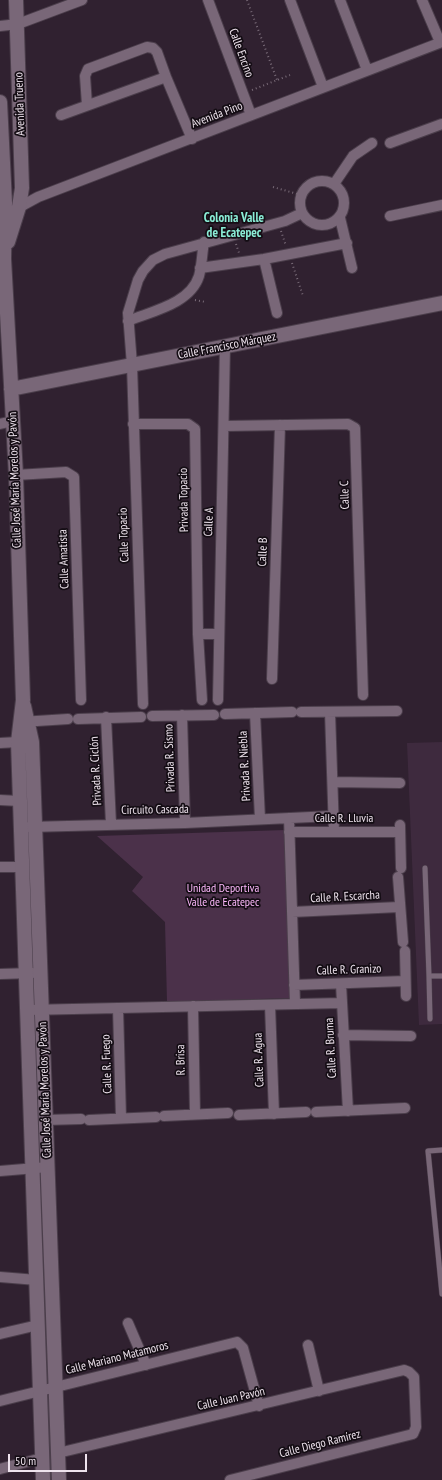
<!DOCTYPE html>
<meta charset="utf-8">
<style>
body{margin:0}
#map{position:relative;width:442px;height:1480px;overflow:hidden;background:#302130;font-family:"PT Sans Narrow",sans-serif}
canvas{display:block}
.scale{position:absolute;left:8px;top:1454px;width:79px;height:18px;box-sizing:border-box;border:2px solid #eee3ed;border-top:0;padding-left:5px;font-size:12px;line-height:14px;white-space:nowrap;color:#eee3ed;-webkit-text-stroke:3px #140d14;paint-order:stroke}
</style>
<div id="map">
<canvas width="442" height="1480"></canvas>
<div class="scale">50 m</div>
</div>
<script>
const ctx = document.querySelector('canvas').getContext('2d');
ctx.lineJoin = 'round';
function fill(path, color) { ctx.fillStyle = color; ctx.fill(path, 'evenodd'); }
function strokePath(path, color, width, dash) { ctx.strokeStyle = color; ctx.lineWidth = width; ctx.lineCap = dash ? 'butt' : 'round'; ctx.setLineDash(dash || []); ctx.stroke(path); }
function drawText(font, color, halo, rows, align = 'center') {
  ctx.font = font + ' "PT Sans Narrow",sans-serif'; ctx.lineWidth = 3.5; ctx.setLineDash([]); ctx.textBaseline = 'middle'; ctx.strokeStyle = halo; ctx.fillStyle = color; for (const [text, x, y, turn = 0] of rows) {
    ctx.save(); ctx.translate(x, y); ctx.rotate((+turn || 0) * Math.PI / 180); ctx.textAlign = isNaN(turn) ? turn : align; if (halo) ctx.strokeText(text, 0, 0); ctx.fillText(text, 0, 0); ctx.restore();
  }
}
const built = new Path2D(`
 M 442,742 L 442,1024 L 419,1025 L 407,743 Z`);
const green = new Path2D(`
 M 286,830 L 290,998 L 167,1002 L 165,922 L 132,891 L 143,877 L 97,836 Z`);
const path = new Path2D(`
 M 247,0 L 277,80
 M 252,90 L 290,75
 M 273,187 L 301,195
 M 281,231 L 286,246
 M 236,244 L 239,253
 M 292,263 L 303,296
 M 195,300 L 206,302`);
const lane = new Path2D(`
 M 425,868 L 429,976 L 442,976
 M 429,976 L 430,1019
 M 442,1150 L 428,1151 L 442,1294`);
const street = new Path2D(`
 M 208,0 L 251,115
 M 290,0 L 323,87
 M 340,0 L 367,70
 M 422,0 L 440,42
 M 0,26 L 18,24 L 82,0
 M 87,105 L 85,76 L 88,69 L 147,47 L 153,48 L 157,52 L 166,77 L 192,139
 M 61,115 L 166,77
 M 390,143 L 442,124
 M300 203a22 22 0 1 1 44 0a22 22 0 1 1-44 0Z
 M 334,184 L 353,156 L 372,143
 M 16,209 L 38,197 L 442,42
 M 390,216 L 442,205
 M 340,218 L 352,268
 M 264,259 L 277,313
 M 200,268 L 264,259 L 347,243
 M 128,321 C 152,311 190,304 199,276 C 202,265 202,253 204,242
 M 0,424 L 13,421
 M 133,424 L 188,424 L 195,429 L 198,634 L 202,700
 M 224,426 L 348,424 L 355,428 L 363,695
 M 16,475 L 66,472 L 74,477 L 81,700
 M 198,634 L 219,634
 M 272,679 L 280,425
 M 218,700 L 225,346
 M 143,704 L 132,365 L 128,313 L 138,280 L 143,271 L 153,260 L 165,254 L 285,221 L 302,213
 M 301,712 L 397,711
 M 330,712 L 334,832
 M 255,713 L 260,819
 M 225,714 L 292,712
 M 182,715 L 185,823
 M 152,716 L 214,715
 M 106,717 L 111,824
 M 78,719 L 141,717
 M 21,722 L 68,719
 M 0,743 L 18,742
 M 333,782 L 400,783
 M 0,800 L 19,801
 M 289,818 L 295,1004
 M 400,825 L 401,868
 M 29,827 L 185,823 L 332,816
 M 289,832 L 399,832
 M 0,867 L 21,867
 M 398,877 L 403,942
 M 292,912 L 399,907
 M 405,951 L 406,996
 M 0,974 L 32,973
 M 341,984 L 348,1111
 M 294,985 L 405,981
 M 270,1005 L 274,1114
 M 193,1006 L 195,1114
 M 118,1008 L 121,1118
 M 28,1010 L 342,1003
 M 343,1035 L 411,1036
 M 316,1112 L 405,1108
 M 239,1115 L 306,1112
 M 164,1116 L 228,1113
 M 45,1120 L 81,1119
 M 89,1120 L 156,1117
 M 0,1171 L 48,1167
 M 0,1277 L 37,1280
 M 128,1323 L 146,1365
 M 0,1334 L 38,1325
 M 308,1345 L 319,1391
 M 0,1401 L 237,1342 L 243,1348 L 259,1406
 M 58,1453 L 404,1370 L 409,1372 L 414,1377 L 416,1427 L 413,1434 L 230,1480
 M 0,1469 L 42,1458`);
const secondary = new Path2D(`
 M 0,102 L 5,203 L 4,259 L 16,475 L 23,700 L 18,742 L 43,1480
 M 8,242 L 19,207 L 22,188 L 16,0
 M 11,389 L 442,303
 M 24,706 L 32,742 L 59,1480`);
const streetNames = [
 ["Calle Encino",241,53,70],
 ["Avenida Trueno",20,104,-92],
 ["Avenida Pino",217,115,-21],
 ["Calle Francisco Márquez",227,346,-11],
 ["Calle José María Morelos y Pavón",15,480,-92],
 ["Calle C",345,495,-92],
 ["Privada Topacio",184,500,-91],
 ["Calle A",209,522,-88],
 ["Calle Topacio",124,535,-92],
 ["Calle B",263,552,-88],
 ["Calle Amatista",64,559,-92],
 ["Privada R. Sismo",170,758,-92],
 ["Privada R. Niebla",245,766,-93],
 ["Privada R. Ciclón",96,771,-93],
 ["Circuito Cascada",155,810,-1],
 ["Calle R. Lluvia",344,819],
 ["Calle R. Escarcha",345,897,-3],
 ["Calle R. Granizo",349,970,-2],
 ["Calle R. Bruma",331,1048,-93],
 ["R. Brisa",181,1060,-91],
 ["Calle R. Agua",259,1060,-92],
 ["Calle R. Fuego",107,1064,-92],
 ["Calle José María Morelos y Pavón",45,1090,-92],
 ["Calle Mariano Matamoros",117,1358,-14],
 ["Calle Juan Pavón",231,1399,-13],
 ["Calle Diego Ramírez",320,1444,-14]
];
const parkNames = [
 ["Unidad Deportiva",223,889],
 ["Valle de Ecatepec",223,903]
];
const neighbourhoodNames = [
 ["Colonia Valle",234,218],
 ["de Ecatepec",234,233]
];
fill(built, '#3e2a3e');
fill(green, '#4b314a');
strokePath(lane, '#4b3e4b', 6);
strokePath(street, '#4b3e4b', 12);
strokePath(secondary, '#4b3e4b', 16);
strokePath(path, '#786a77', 2, [1, 3]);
strokePath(lane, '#796778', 5);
strokePath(street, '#796778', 10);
strokePath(secondary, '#796778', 14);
drawText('12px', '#eee3ed', '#140d14', streetNames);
drawText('12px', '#fdb8fc', '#140d14', parkNames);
drawText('bold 13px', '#8aedd6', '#140d14', neighbourhoodNames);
</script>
